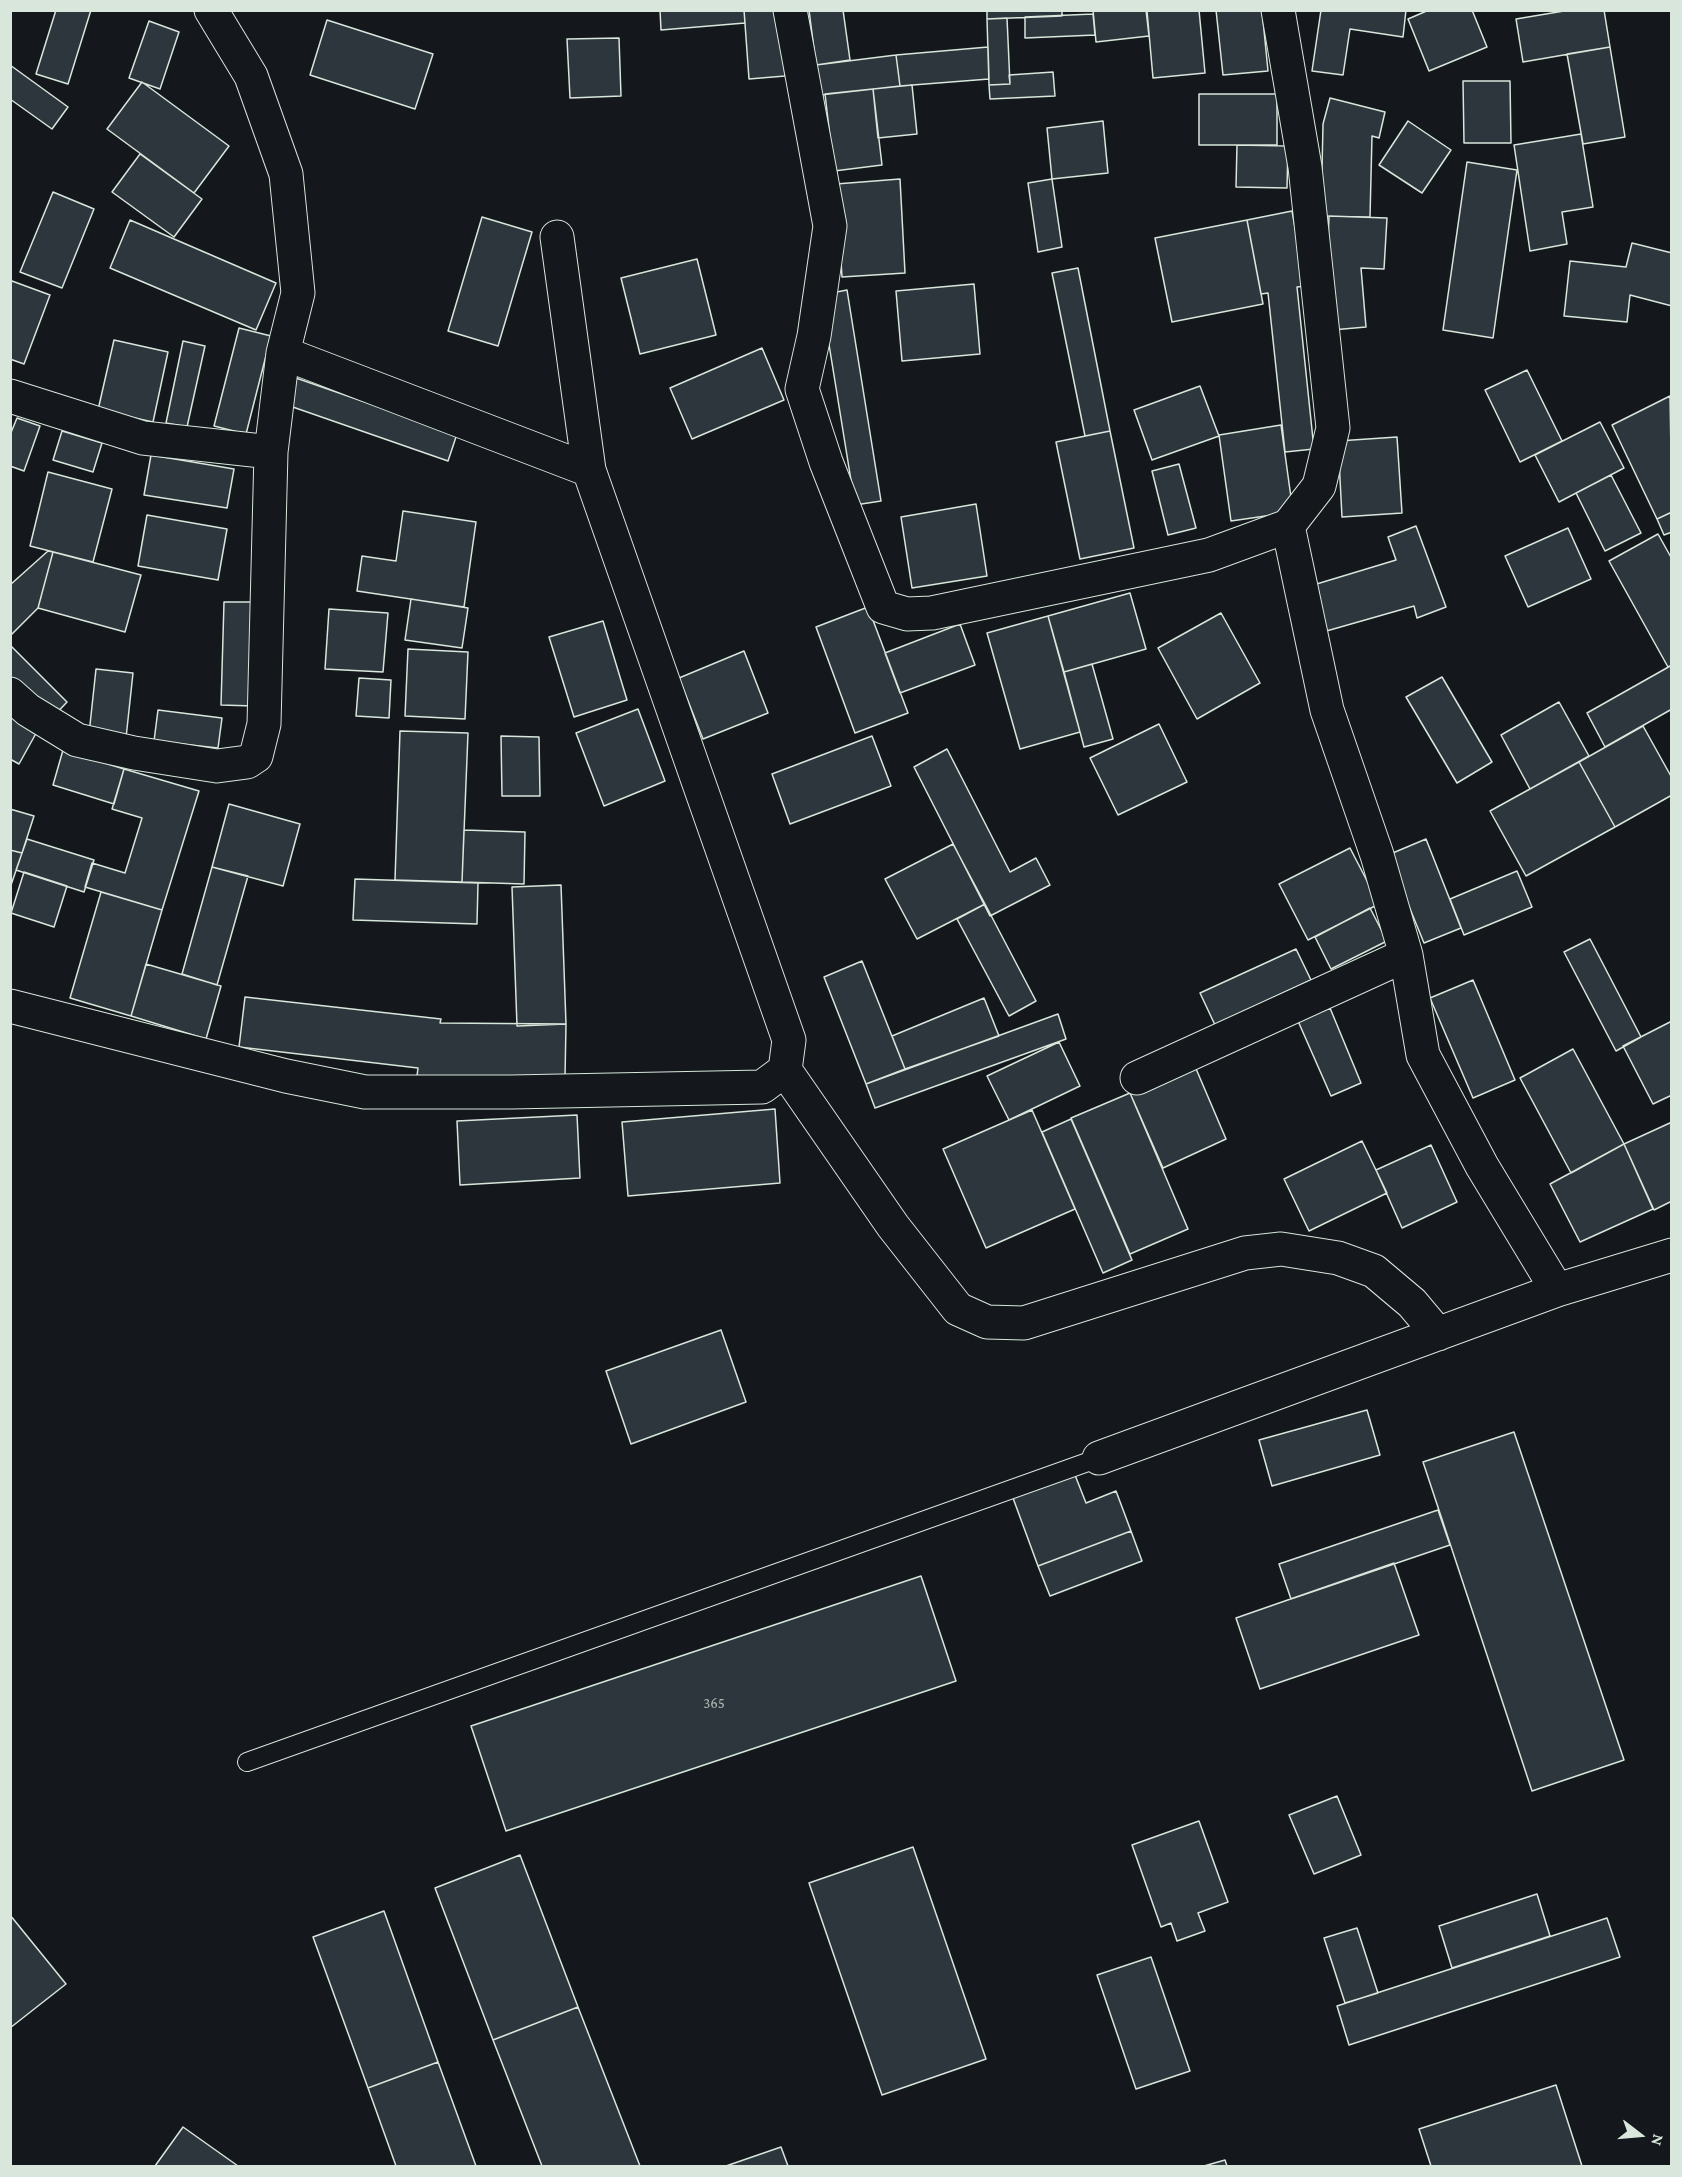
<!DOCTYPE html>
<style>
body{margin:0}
#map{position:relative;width:1682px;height:2177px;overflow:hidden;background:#14181c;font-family:"Crimson Pro",serif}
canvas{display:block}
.frame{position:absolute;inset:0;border:12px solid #d8e6dc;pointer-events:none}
.north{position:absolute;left:1610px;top:2105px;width:60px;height:60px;-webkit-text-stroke:4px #14181c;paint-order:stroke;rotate:106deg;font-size:16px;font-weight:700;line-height:24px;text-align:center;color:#d8e6dc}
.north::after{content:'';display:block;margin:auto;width:21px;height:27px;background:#d8e6dc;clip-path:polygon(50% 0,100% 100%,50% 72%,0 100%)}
</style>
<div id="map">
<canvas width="1682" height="2177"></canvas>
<div class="frame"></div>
<div class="north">N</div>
</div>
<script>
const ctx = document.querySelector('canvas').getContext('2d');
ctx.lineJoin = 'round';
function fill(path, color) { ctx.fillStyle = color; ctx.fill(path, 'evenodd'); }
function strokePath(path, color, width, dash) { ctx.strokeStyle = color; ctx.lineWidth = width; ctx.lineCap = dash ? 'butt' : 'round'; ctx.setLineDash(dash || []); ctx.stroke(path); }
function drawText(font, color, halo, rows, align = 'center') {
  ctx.font = font + ' "Crimson Pro",serif'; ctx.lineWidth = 4.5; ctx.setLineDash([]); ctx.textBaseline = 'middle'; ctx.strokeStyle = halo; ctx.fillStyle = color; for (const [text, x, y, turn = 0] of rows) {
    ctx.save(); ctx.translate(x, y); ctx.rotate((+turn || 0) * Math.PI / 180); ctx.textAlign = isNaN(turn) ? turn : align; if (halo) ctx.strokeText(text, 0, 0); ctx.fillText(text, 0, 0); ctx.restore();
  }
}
const building = new Path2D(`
 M 56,10 L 91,10 L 68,84 L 36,74 Z
 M 660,10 L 744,10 L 745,23 L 661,30 Z
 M 744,10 L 780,10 L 785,76 L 749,79 Z
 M 809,10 L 843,10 L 850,60 L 816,65 Z
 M 987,10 L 1062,10 L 1062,16 L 987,19 Z
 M 1093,10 L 1146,10 L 1149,36 L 1096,42 Z
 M 1199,10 L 1205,73 L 1153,78 L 1147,11 Z
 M 1216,10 L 1262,10 L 1268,71 L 1223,75 Z
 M 1321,10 L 1406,10 L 1403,37 L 1350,29 L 1343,75 L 1312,71 Z
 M 1429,10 L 1472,10 L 1487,47 L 1429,71 L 1408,19 Z
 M 1570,10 L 1604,10 L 1610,47 L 1523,62 L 1516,19 Z
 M 1093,14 L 1095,35 L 1025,38 L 1025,17 Z
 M 1007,18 L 1010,84 L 989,85 L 987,19 Z
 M 327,20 L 433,54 L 415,109 L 310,75 Z
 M 149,21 L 179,32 L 160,89 L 129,78 Z
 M 619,38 L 621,96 L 570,98 L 567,39 Z
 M 988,47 L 989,79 L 900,86 L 896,55 Z
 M 1610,47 L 1625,137 L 1583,144 L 1567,54 Z
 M 896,55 L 900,86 L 820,95 L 816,65 Z
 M 10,65 L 68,107 L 52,129 L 10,99 Z
 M 1053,72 L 1055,96 L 990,99 L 989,85 L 1010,84 L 1009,75 Z
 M 1463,81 L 1510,81 L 1511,143 L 1464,143 Z
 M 142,82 L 229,146 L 194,193 L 107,129 Z
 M 912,85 L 917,134 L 878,138 L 873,89 Z
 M 873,89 L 882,165 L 834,171 L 825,94 Z
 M 1199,94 L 1277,94 L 1277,145 L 1199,145 Z
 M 1330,98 L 1385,112 L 1379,138 L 1372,136 L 1370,217 L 1321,216 L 1323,124 Z
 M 1103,121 L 1108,173 L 1052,179 L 1047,128 Z
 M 1408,121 L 1451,150 L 1422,193 L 1379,165 Z
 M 1581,134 L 1593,207 L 1562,212 L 1567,244 L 1530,251 L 1514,145 Z
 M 1237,145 L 1288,146 L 1287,188 L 1236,187 Z
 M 140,154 L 202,199 L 174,237 L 112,192 Z
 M 1467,162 L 1517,170 L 1493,338 L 1443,330 Z
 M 900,179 L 905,273 L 842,277 L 836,184 Z
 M 1052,179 L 1062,247 L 1038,252 L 1028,183 Z
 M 53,192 L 94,209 L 62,288 L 20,272 Z
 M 1292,211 L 1306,286 L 1297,287 L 1314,449 L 1285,452 L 1268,293 L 1261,294 L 1247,220 Z
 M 1329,216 L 1387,218 L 1384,269 L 1361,268 L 1366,327 L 1332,330 L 1327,267 Z
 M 482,217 L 532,232 L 498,346 L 448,331 Z
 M 130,220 L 276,283 L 256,330 L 110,268 Z
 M 1247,220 L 1263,304 L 1172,322 L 1155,238 Z
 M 1632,243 L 1672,253 L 1672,306 L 1630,295 L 1627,322 L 1564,316 L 1570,261 L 1626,267 Z
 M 697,259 L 716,335 L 640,354 L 621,278 Z
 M 1078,268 L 1110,431 L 1085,436 L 1052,273 Z
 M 12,281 L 50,295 L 24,364 L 10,359 L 10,286 Z
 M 974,284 L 980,354 L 902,361 L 896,291 Z
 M 847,290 L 881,501 L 855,505 L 821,295 Z
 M 239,328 L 271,336 L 246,434 L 214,426 Z
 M 114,340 L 168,352 L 153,422 L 98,410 Z
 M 183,341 L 205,346 L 187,427 L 166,423 Z
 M 762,348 L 784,400 L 692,439 L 670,388 Z
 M 1527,370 L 1562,441 L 1520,462 L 1485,390 Z
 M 296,378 L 457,434 L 448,461 L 287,405 Z
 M 1200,386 L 1219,436 L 1152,460 L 1134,410 Z
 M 1670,396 L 1672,512 L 1657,519 L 1612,425 Z
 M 17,418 L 40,426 L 24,471 L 10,466 L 10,435 Z
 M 1600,422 L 1624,468 L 1559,502 L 1535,455 Z
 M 1281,425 L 1293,512 L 1231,521 L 1219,435 Z
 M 62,431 L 102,443 L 93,472 L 53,460 Z
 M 1110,431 L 1134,548 L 1080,559 L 1056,442 Z
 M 1397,437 L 1402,513 L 1342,517 L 1338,441 Z
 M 151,455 L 234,469 L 227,508 L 144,495 Z
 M 1179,464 L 1196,528 L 1168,535 L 1152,471 Z
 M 48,472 L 112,489 L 93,562 L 30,546 Z
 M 1611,475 L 1641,533 L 1605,551 L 1576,493 Z
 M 976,504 L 987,576 L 912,588 L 901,517 Z
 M 403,511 L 476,522 L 464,607 L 357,591 L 362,556 L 396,561 Z
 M 1672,512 L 1672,532 L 1664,535 L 1657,519 Z
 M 147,515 L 227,529 L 218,580 L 138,566 Z
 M 1416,526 L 1446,607 L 1417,618 L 1414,606 L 1323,632 L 1310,586 L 1396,560 L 1388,537 Z
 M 1568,528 L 1591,579 L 1528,607 L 1505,556 Z
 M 1658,534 L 1672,559 L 1672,665 L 1668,667 L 1609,561 Z
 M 48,551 L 53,552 L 38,608 L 10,636 L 10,585 Z
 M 53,552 L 141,575 L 125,632 L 38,608 Z
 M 1130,593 L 1146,649 L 1064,672 L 1048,616 Z
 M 411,599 L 468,608 L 462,648 L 405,640 Z
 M 224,602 L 257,602 L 254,706 L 221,705 Z
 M 868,607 L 908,713 L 855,733 L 816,627 Z
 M 329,609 L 388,613 L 383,672 L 325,669 Z
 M 1221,613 L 1260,683 L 1197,719 L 1158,648 Z
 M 1048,616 L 1080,732 L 1020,749 L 987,633 Z
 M 603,621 L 627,700 L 574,717 L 549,637 Z
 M 960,624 L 975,665 L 900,693 L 885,653 Z
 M 10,645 L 67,702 L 51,719 L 10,679 Z
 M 408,649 L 468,652 L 465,719 L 405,716 Z
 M 744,651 L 768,713 L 703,739 L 679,678 Z
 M 1092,664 L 1113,739 L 1084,747 L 1064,672 Z
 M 1672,665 L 1672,709 L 1605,747 L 1587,713 Z
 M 96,669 L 133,673 L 126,738 L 89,734 Z
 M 1442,677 L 1492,762 L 1457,783 L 1406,697 Z
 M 359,678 L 391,680 L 389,718 L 356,716 Z
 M 1559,702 L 1589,756 L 1530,789 L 1501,735 Z
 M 638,709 L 665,781 L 604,806 L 576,733 Z
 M 158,710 L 222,718 L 218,748 L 154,741 Z
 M 10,712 L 39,728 L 19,764 L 10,759 Z
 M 1159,724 L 1187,782 L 1118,815 L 1090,758 Z
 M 1643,726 L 1672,778 L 1672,795 L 1615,827 L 1579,762 Z
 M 400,731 L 468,733 L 462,882 L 395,880 Z
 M 501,736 L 539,737 L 540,796 L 502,796 Z
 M 872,736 L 891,786 L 790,824 L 772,774 Z
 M 947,749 L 1010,872 L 1036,858 L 1050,885 L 990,916 L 914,767 Z
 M 63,750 L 124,769 L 114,804 L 53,785 Z
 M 1579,762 L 1615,827 L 1526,876 L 1490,811 Z
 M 124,769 L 199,791 L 162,910 L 85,887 L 92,863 L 125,873 L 142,818 L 112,809 Z
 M 229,804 L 300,824 L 283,886 L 212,867 Z
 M 10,809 L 34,816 L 22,853 L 10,850 Z
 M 464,830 L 525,832 L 524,884 L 462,882 Z
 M 27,839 L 94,860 L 84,892 L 16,870 Z
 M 1426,839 L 1461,928 L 1424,943 L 1388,855 Z
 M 953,844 L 985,904 L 917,939 L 885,879 Z
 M 1350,848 L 1379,904 L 1308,940 L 1279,884 Z
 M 10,850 L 22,853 L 10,888 Z
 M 212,867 L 248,876 L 217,985 L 182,974 Z
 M 1517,871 L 1532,907 L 1464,935 L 1450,899 Z
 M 24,872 L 67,886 L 54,927 L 11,913 Z
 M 355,879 L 478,883 L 477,924 L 353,920 Z
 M 561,885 L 566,1024 L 517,1026 L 512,887 Z
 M 101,892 L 162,910 L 131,1016 L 70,998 Z
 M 985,904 L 1036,1001 L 1009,1016 L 957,919 Z
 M 1370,908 L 1387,941 L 1331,969 L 1315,937 Z
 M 1590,939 L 1641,1037 L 1616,1051 L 1564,952 Z
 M 1296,949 L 1311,980 L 1215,1025 L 1200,993 Z
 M 862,961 L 905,1069 L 866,1084 L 824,977 Z
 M 146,964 L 221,986 L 206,1039 L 131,1016 Z
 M 1473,980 L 1515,1080 L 1473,1098 L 1430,998 Z
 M 245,997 L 441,1019 L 440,1023 L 566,1024 L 565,1078 L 417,1076 L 418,1068 L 239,1047 Z
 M 984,998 L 999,1036 L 905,1069 L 892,1036 Z
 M 1330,1008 L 1361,1083 L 1331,1096 L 1298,1021 Z
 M 1058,1014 L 1066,1039 L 875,1108 L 866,1084 Z
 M 1672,1021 L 1672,1095 L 1653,1104 L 1623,1046 Z
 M 1059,1042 L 1080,1086 L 1009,1120 L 987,1076 Z
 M 1573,1049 L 1624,1144 L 1571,1173 L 1520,1078 Z
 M 1194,1064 L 1226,1139 L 1163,1168 L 1130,1093 Z
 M 1130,1093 L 1188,1229 L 1130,1254 L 1071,1118 Z
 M 775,1109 L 780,1183 L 628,1196 L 622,1122 Z
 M 1032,1110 L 1075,1209 L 986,1248 L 943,1149 Z
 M 577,1115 L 580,1178 L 460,1185 L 457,1121 Z
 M 1071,1119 L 1132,1260 L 1103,1273 L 1042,1132 Z
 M 1672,1122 L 1672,1201 L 1654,1210 L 1624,1144 Z
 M 1362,1141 L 1387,1193 L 1309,1231 L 1284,1179 Z
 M 1624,1144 L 1653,1209 L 1580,1242 L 1550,1184 Z
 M 1431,1145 L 1457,1202 L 1402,1228 L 1376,1170 Z
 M 721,1330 L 746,1402 L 631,1444 L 606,1371 Z
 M 1367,1410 L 1380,1455 L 1272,1486 L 1259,1440 Z
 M 1514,1432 L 1624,1760 L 1532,1791 L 1423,1462 Z
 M 1075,1475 L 1086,1503 L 1116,1491 L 1131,1531 L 1038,1566 L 1013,1498 Z
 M 1438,1510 L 1450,1545 L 1291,1599 L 1279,1564 Z
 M 1131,1531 L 1142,1561 L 1050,1596 L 1038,1566 Z
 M 1394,1563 L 1419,1635 L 1260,1689 L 1236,1618 Z
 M 921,1576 L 956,1681 L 506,1831 L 471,1726 Z
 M 1337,1796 L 1361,1855 L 1314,1874 L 1289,1815 Z
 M 1199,1821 L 1228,1902 L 1198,1913 L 1205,1931 L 1177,1941 L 1171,1923 L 1161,1927 L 1132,1845 Z
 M 913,1847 L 986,2059 L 882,2095 L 809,1883 Z
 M 520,1855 L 578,2007 L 493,2040 L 435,1888 Z
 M 1537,1894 L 1550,1936 L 1452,1968 L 1439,1926 Z
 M 384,1911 L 438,2062 L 368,2088 L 313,1937 Z
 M 10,1915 L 66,1984 L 10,2028 Z
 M 1607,1918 L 1620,1957 L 1349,2045 L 1337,2006 Z
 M 1357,1928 L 1378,1993 L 1345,2003 L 1324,1938 Z
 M 1151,1957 L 1190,2071 L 1136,2089 L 1097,1975 Z
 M 578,2007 L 640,2166 L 542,2166 L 493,2040 Z
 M 438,2062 L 476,2166 L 396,2166 L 368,2088 Z
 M 1556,2085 L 1582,2166 L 1431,2166 L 1419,2129 Z
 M 183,2127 L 238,2166 L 155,2166 Z
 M 781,2147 L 788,2166 L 726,2166 Z
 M 1225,2160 L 1227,2166 L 1204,2166 Z`);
const service = new Path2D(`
 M 247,1762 L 1099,1458`);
const minor = new Path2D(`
 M 790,10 L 830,226 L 814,336 L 802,389 L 826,462 L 883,607 L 907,614 L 932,613 L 1209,555 L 1288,526 L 1319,486 L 1333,428 L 1305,167 L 1278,10
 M 283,353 L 589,470
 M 10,396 L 143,438 L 271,452
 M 1288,526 L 1327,710 L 1377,855 L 1406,955 L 1423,1055 L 1482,1166 L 1557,1290
 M 10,694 L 28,710 L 77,740 L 134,753 L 217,766 L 247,762 L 256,756 L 264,724 L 271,452 L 283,353 L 298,293 L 286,174 L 251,76 L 211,10
 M 10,1006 L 286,1076 L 365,1092 L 511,1092 L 762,1087 L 785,1070 L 789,1040 L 589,470 L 557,237
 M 785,1070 L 893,1226 L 958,1309 L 987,1322 L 1024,1323 L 1245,1253 L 1281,1249 L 1338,1258 L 1374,1271 L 1412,1303 L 1438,1334
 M 1137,1078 L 1406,955
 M 1099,1458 L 1557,1290 L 1672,1255`);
const numberNames = [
 ["365",714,1703]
];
fill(building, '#2c363c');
strokePath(building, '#d8e6dc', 1.5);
strokePath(service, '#d8e6dc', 20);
strokePath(minor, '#d8e6dc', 35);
strokePath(service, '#14181c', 18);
strokePath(minor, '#14181c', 33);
drawText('15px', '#adbab4', null, numberNames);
</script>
